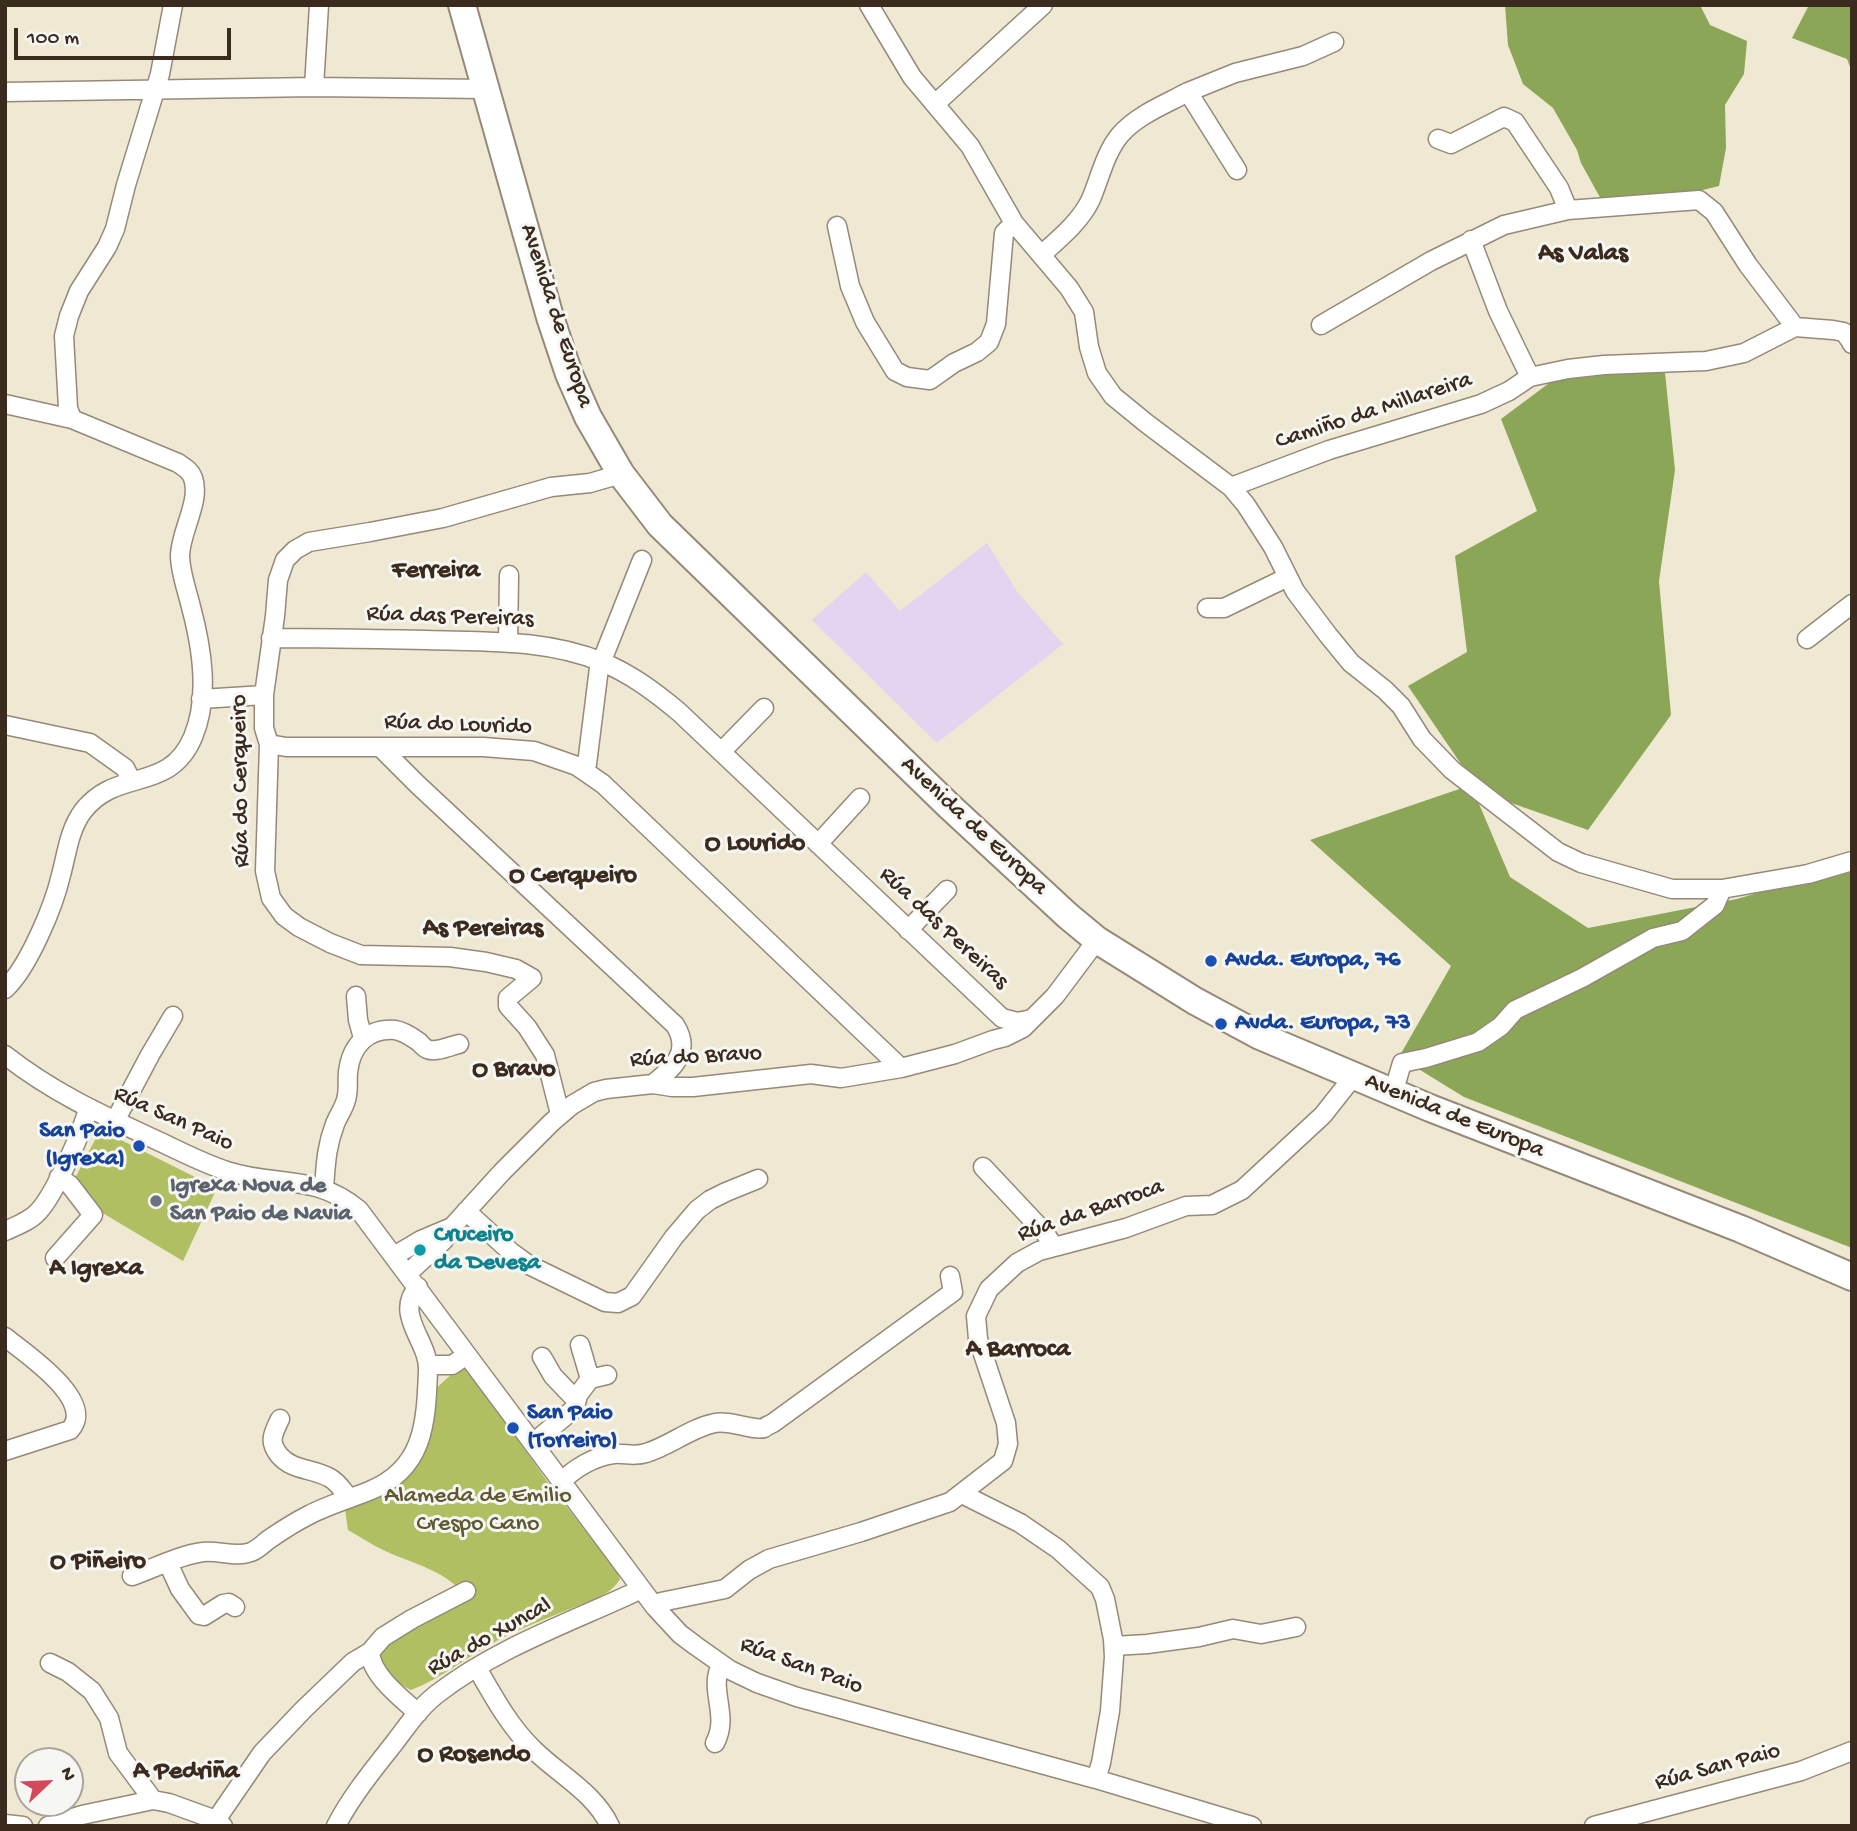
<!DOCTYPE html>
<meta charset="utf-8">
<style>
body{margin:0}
#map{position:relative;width:1857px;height:1831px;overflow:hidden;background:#efe8d2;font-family:"Gochi Hand",sans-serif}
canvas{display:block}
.frame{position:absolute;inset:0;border:7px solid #3b2a1e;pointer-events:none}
.north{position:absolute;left:14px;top:1747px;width:70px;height:70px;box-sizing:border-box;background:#f6f6f2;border:2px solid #aba49d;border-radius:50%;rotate:67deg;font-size:19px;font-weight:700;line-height:28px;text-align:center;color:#3b2a1e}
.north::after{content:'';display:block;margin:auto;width:24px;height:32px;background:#d1495b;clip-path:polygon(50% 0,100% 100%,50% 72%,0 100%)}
.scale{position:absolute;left:14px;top:28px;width:217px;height:32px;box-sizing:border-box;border:4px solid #3b2a1e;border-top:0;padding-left:9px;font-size:21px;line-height:24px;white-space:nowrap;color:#3b2a1e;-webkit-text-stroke:5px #f6f6f2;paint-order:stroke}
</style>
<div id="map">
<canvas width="1857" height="1831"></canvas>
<div class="frame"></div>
<div class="north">N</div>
<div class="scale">100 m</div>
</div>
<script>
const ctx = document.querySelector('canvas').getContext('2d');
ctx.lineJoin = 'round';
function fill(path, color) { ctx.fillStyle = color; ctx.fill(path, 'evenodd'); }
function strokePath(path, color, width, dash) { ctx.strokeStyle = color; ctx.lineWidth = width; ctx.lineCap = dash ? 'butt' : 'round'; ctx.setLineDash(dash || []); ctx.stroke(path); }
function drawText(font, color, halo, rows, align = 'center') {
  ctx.font = font + ' "Gochi Hand",sans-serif'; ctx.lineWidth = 6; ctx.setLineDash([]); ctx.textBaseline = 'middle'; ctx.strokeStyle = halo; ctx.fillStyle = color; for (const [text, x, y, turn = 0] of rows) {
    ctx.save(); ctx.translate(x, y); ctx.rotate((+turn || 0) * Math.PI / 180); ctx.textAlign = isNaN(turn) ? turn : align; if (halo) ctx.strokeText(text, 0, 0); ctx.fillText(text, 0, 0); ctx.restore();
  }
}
const built = new Path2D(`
 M 987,543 L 1018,593 L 1063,644 L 937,743 L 812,620 L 866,572 L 900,611 Z`);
const green = new Path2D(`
 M 103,1131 L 217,1188 L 183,1261 L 101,1212 L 73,1182 L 97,1136 Z
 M 462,1365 L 466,1366 L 549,1484 L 618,1573 L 620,1579 C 609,1598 584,1603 565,1611 C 540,1621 514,1631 491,1644 C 464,1659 440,1679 411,1690 C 395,1682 378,1668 379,1649 L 386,1641 L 467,1597 C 446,1572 421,1566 392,1554 C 377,1548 362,1538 348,1530 L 345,1509 L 392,1491 L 412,1473 L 432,1432 L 434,1390 Z`);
const forest = new Path2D(`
 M 1505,5 L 1700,5 L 1710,25 L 1747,41 L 1744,74 L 1725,105 L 1726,148 L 1719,186 L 1674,197 L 1630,196 L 1602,201 L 1581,163 L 1577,150 L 1553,108 L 1523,84 L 1508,45 Z
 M 1809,5 L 1852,5 L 1852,72 L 1847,59 L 1792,38 Z
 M 1664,363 L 1675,470 L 1659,581 L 1671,715 L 1588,830 L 1480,792 L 1408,686 L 1467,652 L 1455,556 L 1537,511 L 1501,419 L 1568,369 Z
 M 1471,785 L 1510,877 L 1588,928 L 1737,899 L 1852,865 L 1852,1248 L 1464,1097 L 1399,1057 L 1451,966 L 1310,840 Z`);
const minor = new Path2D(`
 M 869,5 L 912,77 L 970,146 L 1014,223 L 1069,288 L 1084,312 L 1089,347 L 1097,373 L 1113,396 L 1146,423 L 1231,487 L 1246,505 L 1273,547 L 1295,591 L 1328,635 L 1351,663 L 1385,690 L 1401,706 L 1422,739 L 1452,770 L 1558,852 L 1581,863 L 1672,889 L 1722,889 L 1715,905 L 1682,931 L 1653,938 L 1582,978 L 1515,1010 L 1501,1026 L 1478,1042 L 1426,1058 L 1402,1063 L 1397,1080
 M 314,87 L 319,5
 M 5,92 L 314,87 L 486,89
 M 1188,92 L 1235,73 L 1303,56 L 1334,42
 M 935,104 L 1043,5
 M 1438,139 L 1451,144 L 1504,117 L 1515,122 L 1559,188 L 1568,210
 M 837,226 L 850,286 L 865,322 L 895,371 L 907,377 L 930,380 L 954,363 L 977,352 L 989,342 L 996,324 L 1004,233 L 1014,223
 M 1471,240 L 1498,311 L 1530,377
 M 1041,255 C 1059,239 1081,221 1091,199 C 1100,178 1105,153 1120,135 C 1137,115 1166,104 1188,92 L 1237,170
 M 1321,325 L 1431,261 L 1504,225 L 1568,210 L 1699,200 L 1714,212 L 1748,265 L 1795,327
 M 5,404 L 72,419
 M 1231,487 L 1329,450 L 1481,404 L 1509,391 L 1530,377 L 1568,369 L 1604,365 L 1706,361 L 1744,353 L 1795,327 L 1833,330 L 1844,332 L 1850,340 L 1852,344
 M 1207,608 L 1224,608 L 1288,577
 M 271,638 C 323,638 375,639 427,640 C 485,642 547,639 602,662 C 631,674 655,692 679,712 L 1002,1018 L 1017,1022 L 1032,1019
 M 1807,639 L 1852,604
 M 508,642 L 509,575
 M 201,699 L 264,695
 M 5,725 L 90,743 L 125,768 L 131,780
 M 269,744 L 286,747 L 483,747 L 534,751 L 577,766 L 603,784 L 901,1068
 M 380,747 L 417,784 L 675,1025 C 692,1052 673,1068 653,1084
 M 721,752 L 764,708
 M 584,771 L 587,764 L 599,668 L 642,560
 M 818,844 L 860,798
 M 1722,889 L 1808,874 L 1852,861
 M 908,930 L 947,890
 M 5,989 C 28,968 54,906 61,875 C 67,853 69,830 83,811 C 117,767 169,794 193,737 C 210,697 202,648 191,607 C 187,590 180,572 180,555 C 181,530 201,501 193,478 C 190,470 184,467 178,463 L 72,419 L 68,408 L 64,336 L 69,316 L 79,291 L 107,247 L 115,229 L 126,185 L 160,74 L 173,5
 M 356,996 L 358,1020 L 363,1038
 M 5,1055 C 52,1092 100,1114 154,1139 C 178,1150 202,1163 227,1171 C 276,1187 315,1173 359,1210 L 655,1607 L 680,1634 L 696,1646 L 730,1670 L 757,1683 L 797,1697 L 1096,1779 L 1252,1826
 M 560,1114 L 545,1055 L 527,1027 L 508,1006 L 508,998 L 532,978 L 516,969 L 486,962 L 450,957 L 361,955 L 330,943 L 299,927 L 284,916 L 271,898 L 265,871 L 269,744 L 264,728 L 264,695 L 275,616 L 278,580 L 285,560 L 295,550 L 309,542 L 370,532 L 443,518 L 551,487 L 590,483 L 621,474
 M 115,1121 L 150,1055 L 173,1016
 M 983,1167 L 1045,1233 L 1054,1247
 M 324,1188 C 326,1163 326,1148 335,1124 C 338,1116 344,1108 346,1100 C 349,1090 347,1082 348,1072 C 351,1046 367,1028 395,1030 C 403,1031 412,1037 419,1042 C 420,1043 425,1049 427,1049 C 435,1053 450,1046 459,1044
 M 466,1211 L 511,1252 L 529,1265 L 605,1302 L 618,1303 L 632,1296 L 674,1237 L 697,1210 L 710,1200 L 726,1192 L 758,1179
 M 5,1231 C 16,1226 30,1221 38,1212 C 55,1194 81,1134 88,1109
 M 394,1256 L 421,1240 L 452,1227
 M 55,1258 L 93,1215 L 70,1185 L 59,1177
 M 407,1274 L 444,1240 L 452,1227 L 502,1172 L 552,1122 L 572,1105 L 594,1092 L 606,1089 L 653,1084 L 672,1087 L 693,1087 L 811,1074 L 841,1078 L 901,1068 L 955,1054 L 993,1040 L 1005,1037 L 1023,1028 L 1055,996 L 1097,940
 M 5,1337 C 25,1353 97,1401 70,1430 L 5,1451
 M 580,1345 L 590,1379
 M 542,1357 L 553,1376 L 576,1400
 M 429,1365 L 452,1365 L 467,1355
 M 280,1419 C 273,1434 268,1441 279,1455 C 292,1471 313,1468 330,1478 C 338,1482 343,1491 349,1498
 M 533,1443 L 575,1408 L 578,1395 L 590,1379 L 607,1375
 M 562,1481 C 575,1468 595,1456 614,1454 C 625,1453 634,1457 646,1453 C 670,1446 690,1428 715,1423 C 731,1420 753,1431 764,1428 C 764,1427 773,1423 773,1423 L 953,1292 L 950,1276
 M 962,1494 L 1020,1523 L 1058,1549 L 1100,1587 L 1105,1599 L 1113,1639 L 1114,1657 L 1110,1711 L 1101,1763 L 1096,1779
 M 168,1563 L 180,1589 L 199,1615 L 204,1616 L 223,1604 L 229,1603 L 235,1607
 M 132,1576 C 155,1568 179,1555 203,1552 C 219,1550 236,1558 251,1552 C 257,1550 263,1544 268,1540 C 281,1531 295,1522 309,1515 C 328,1505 349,1499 369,1491 C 424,1469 426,1424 428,1371 C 430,1342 393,1315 418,1287
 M 655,1607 L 661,1602 L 725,1589 L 749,1570 L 769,1559 L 861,1532 L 950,1502 L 1003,1461 L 1008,1444 L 1006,1423 L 978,1339 L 976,1316 L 989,1289 L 1017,1263 L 1039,1251 L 1126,1228 L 1186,1206 L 1212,1205 L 1242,1190 L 1323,1115 L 1353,1077
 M 1114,1646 L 1147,1644 L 1199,1637 L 1233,1629 L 1261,1634 L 1296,1627
 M 370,1652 C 371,1675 401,1698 418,1713
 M 50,1663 L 68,1672 L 92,1691 L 109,1718 L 118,1753 L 153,1800
 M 477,1668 C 493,1696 510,1727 533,1749 C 559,1775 594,1792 610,1826
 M 715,1743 C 730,1715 708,1690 721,1665
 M 216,1820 L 262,1753 L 304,1709 L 353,1662 L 370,1652 L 383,1637 L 412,1619 L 466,1591
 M 5,1824 L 23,1826
 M 48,1826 L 82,1815 L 153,1800 L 169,1803 L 216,1820 L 223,1826
 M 336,1826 C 352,1795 374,1769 395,1742 C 408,1725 420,1707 437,1694 C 495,1649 568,1623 633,1593 L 640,1587
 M 1594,1826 L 1801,1771 L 1852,1751`);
const primary = new Path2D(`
 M 462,5 L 550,317 L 569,374 L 588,417 L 621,474 L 660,525 L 948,805 L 1068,916 L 1097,940 L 1195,1001 L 1260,1036 L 1430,1108 L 1741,1229 L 1852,1277`);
const markers = [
 [1211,961,7,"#1a4fb4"],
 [1221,1024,7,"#1a4fb4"],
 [139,1146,7,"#1a4fb4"],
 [156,1201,7,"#6b7280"],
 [420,1250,7,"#0f9aa8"],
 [513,1428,7,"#1a4fb4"]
];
const streetNames = [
 ["Avenida de Europa",555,316,72],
 ["Camiño da Millareira",1374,412,-18],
 ["Rúa das Pereiras",450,618,2],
 ["Rúa do Lourido",458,726,2],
 ["Rúa do Cerqueiro",242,781,-91],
 ["Avenida de Europa",973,827,43],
 ["Rúa das Pereiras",943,929,43],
 ["Rúa do Bravo",696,1058,-3],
 ["Avenida de Europa",1454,1117,22],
 ["Rúa San Paio",173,1120,24],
 ["Rúa da Barroca",1091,1212,-19],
 ["Rúa do Xuncal",490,1638,-29],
 ["Rúa San Paio",801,1667,20],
 ["Rúa San Paio",1718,1768,-15]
];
const transitNames = [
 ["Avda. Europa, 76",1225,961],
 ["Avda. Europa, 73",1235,1024],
 ["San Paio",125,1132,"right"],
 ["(Igrexa)",125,1160,"right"],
 ["San Paio",527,1414],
 ["(Torreiro)",527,1442]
];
const worshipNames = [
 ["Igrexa Nova de",170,1187],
 ["San Paio de Navia",170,1215]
];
const cultureNames = [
 ["Cruceiro",434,1236],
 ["da Devesa",434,1264]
];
const parkNames = [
 ["Alameda de Emilio",478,1497],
 ["Crespo Cano",478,1525]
];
const neighbourhoodNames = [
 ["As Valas",1583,255],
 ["Ferreira",436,572],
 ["O Lourido",755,845],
 ["O Cerqueiro",573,877],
 ["As Pereiras",483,930],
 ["O Bravo",514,1071],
 ["A Igrexa",96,1270],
 ["A Barroca",1018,1351],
 ["O Piñeiro",98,1563],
 ["O Rosendo",474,1756],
 ["A Pedriña",186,1773]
];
fill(built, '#e4d3f1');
fill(green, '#b0bf62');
fill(forest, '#8ca658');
strokePath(minor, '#958978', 21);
strokePath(primary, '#958978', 30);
strokePath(minor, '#fff', 18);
strokePath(primary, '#fff', 26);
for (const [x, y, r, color] of markers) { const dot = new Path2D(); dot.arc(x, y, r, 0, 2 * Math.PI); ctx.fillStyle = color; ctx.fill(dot); strokePath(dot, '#f6f6f2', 2.5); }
drawText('24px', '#3b2a1e', '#f6f6f2', streetNames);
drawText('bold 24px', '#164399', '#f6f6f2', transitNames, 'left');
drawText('bold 24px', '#5b616d', '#f6f6f2', worshipNames, 'left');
drawText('bold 24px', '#0d838f', '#f6f6f2', cultureNames, 'left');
drawText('24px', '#5e5732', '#f6f6f2', parkNames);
drawText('bold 26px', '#3b2a1e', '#f6f6f2', neighbourhoodNames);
</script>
